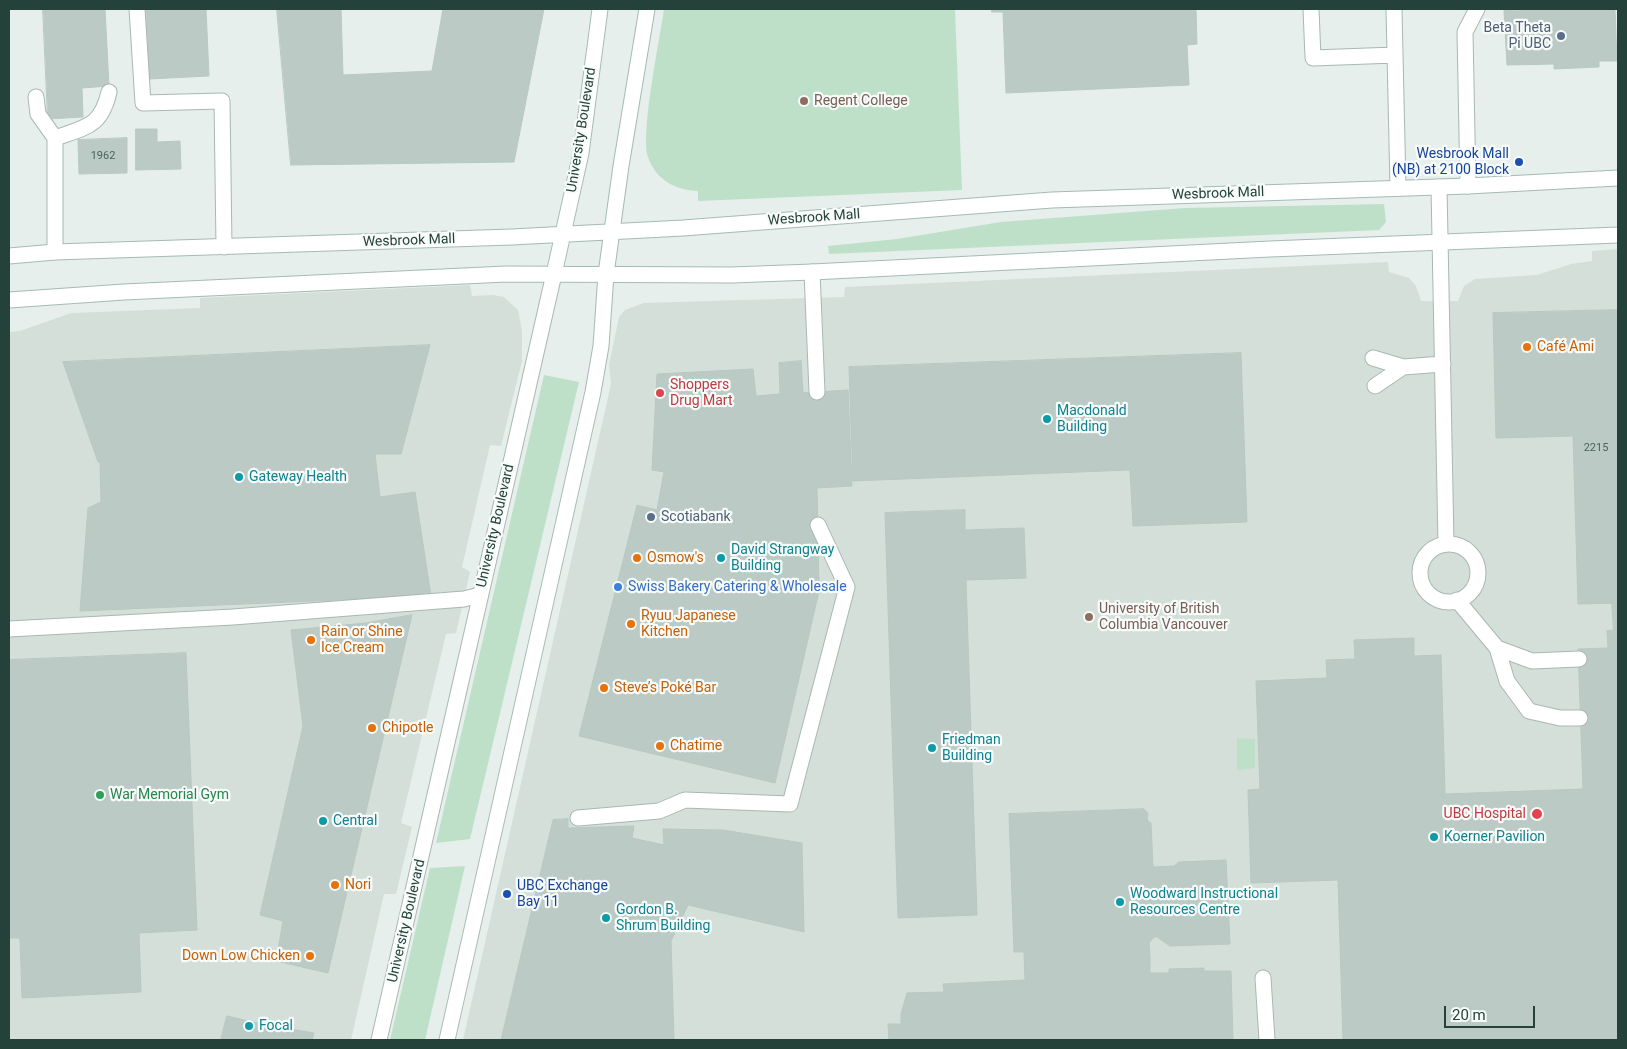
<!DOCTYPE html>
<meta charset="utf-8">
<style>
body{margin:0}
#map{position:relative;width:1627px;height:1049px;overflow:hidden;background:#e6efeb;font-family:Roboto,sans-serif}
canvas{display:block}
.frame{position:absolute;inset:0;border:10px solid #24423a;pointer-events:none}
.scale{position:absolute;left:1444px;top:1006px;width:91px;height:22px;box-sizing:border-box;border:2px solid #24423a;border-top:0;padding-left:6px;font-size:15px;line-height:18px;white-space:nowrap;color:#24423a;-webkit-text-stroke:4px #f7fbf9;paint-order:stroke}
</style>
<div id="map">
<canvas width="1627" height="1049"></canvas>
<div class="frame"></div>
<div class="scale">20 m</div>
</div>
<script>
const ctx = document.querySelector('canvas').getContext('2d');
ctx.lineJoin = 'round';
function fill(path, color) { ctx.fillStyle = color; ctx.fill(path, 'evenodd'); }
function strokePath(path, color, width, dash) { ctx.strokeStyle = color; ctx.lineWidth = width; ctx.lineCap = dash ? 'butt' : 'round'; ctx.setLineDash(dash || []); ctx.stroke(path); }
function drawText(font, color, halo, rows, align = 'center') {
  ctx.font = font + ' Roboto,sans-serif'; ctx.lineWidth = 4.5; ctx.setLineDash([]); ctx.textBaseline = 'middle'; ctx.strokeStyle = halo; ctx.fillStyle = color; for (const [text, x, y, turn = 0] of rows) {
    ctx.save(); ctx.translate(x, y); ctx.rotate((+turn || 0) * Math.PI / 180); ctx.textAlign = isNaN(turn) ? turn : align; if (halo) ctx.strokeText(text, 0, 0); ctx.fillText(text, 0, 0); ctx.restore();
  }
}
const built = new Path2D(`
 M 1618,249 L 1618,1040 L 463,1040 L 611,384 L 609,365 L 619,317 L 625,310 L 644,303 L 844,297 L 845,287 L 1388,262 L 1389,272 L 1409,278 L 1416,286 L 1421,301 L 1458,301 L 1464,286 L 1475,279 L 1537,275 L 1571,264 L 1592,261 L 1592,251 Z
 M 470,285 L 472,296 L 493,295 L 504,297 L 518,310 L 522,331 L 522,361 L 501,446 L 490,445 L 462,567 L 470,572 L 464,599 L 456,633 L 446,634 L 401,823 L 412,827 L 396,894 L 384,894 L 351,1040 L 9,1040 L 9,332 L 20,331 L 71,313 L 200,308 L 200,298 Z`);
const green = new Path2D(`
 M 664,9 L 955,9 L 962,190 L 698,201 L 698,191 C 675,190 656,180 648,157 C 640,134 660,38 664,9 Z
 M 1384,204 L 1386,222 L 1379,230 L 829,254 L 828,246 L 897,239 L 1001,222 L 1185,208 Z
 M 544,375 L 579,382 L 470,839 L 436,843 Z
 M 1237,738 L 1255,739 L 1255,768 L 1237,770 Z
 M 465,866 L 425,1040 L 390,1040 L 430,868 Z`);
const building = new Path2D(`
 M 43,9 L 105,9 L 109,86 L 82,88 L 83,117 L 48,119 Z
 M 146,9 L 206,9 L 209,76 L 149,79 Z
 M 277,9 L 341,9 L 343,75 L 432,71 L 443,9 L 544,9 L 514,162 L 291,165 Z
 M 992,9 L 1196,9 L 1197,44 L 1187,45 L 1189,85 L 1006,93 L 1003,12 L 992,12 Z
 M 1543,9 L 1615,9 L 1617,61 L 1599,61 L 1599,67 L 1554,69 L 1554,64 L 1507,65 L 1504,11 Z
 M 136,129 L 157,129 L 157,142 L 180,141 L 181,169 L 136,170 Z
 M 127,138 L 127,173 L 79,174 L 78,140 Z
 M 1618,310 L 1618,603 L 1578,604 L 1573,436 L 1496,438 L 1493,313 Z
 M 430,345 L 401,454 L 375,454 L 380,497 L 415,492 L 431,596 L 80,611 L 88,508 L 101,502 L 100,462 L 98,462 L 63,362 Z
 M 1241,353 L 1247,522 L 1133,526 L 1130,470 L 853,481 L 849,367 Z
 M 801,361 L 803,393 L 848,390 L 852,486 L 817,488 L 819,591 L 775,783 L 579,736 L 637,505 L 657,510 L 664,472 L 652,470 L 657,374 L 753,369 L 756,396 L 780,394 L 779,363 Z
 M 965,510 L 965,530 L 1024,528 L 1026,578 L 966,580 L 977,915 L 898,918 L 885,513 Z
 M 1612,603 L 1618,603 L 1618,630 L 1614,630 Z
 M 412,615 L 328,973 L 276,961 L 283,921 L 260,915 L 303,726 L 291,630 L 366,623 Z
 M 1618,630 L 1618,1040 L 1343,1040 L 1338,880 L 1251,883 L 1248,790 L 1260,789 L 1256,681 L 1327,678 L 1326,660 L 1355,659 L 1354,640 L 1414,638 L 1414,656 L 1441,655 L 1445,794 L 1583,789 L 1578,649 L 1608,648 L 1607,631 Z
 M 186,653 L 197,930 L 139,933 L 141,992 L 22,998 L 20,938 L 9,938 L 9,660 Z
 M 1144,809 L 1148,813 L 1147,820 L 1151,823 L 1153,867 L 1174,866 L 1179,862 L 1226,860 L 1230,944 L 1170,946 L 1157,937 L 1154,937 L 1149,943 L 1150,957 L 1150,973 L 1169,973 L 1169,969 L 1204,968 L 1204,971 L 1231,971 L 1233,1040 L 889,1040 L 888,1024 L 901,1024 L 901,1014 L 907,993 L 944,992 L 943,984 L 1025,980 L 1024,952 L 1014,952 L 1009,814 Z
 M 568,819 L 568,828 L 634,826 L 632,838 L 664,845 L 663,829 L 723,830 L 802,843 L 804,932 L 688,905 L 671,941 L 674,1040 L 501,1040 L 553,820 Z
 M 227,1016 L 266,1025 L 314,1033 L 312,1040 L 221,1040 Z`);
const service = new Path2D(`
 M 137,9 L 143,103 L 222,101 L 224,247
 M 1311,9 L 1313,58 L 1395,55
 M 1394,9 L 1398,188
 M 36,97 L 38,114 L 55,138 L 55,252
 M 55,138 C 86,127 101,127 109,92
 M 1468,186 L 1465,32 L 1477,9
 M 1439,187 L 1446,544
 M 812,272 L 817,392
 M 1373,358 L 1403,367 L 1443,364
 M 1375,386 L 1403,367
 M1420 573a29 29 0 1 1 58 0a29 29 0 1 1-58 0Z
 M 1457,600 L 1497,648 L 1507,681 L 1529,711 L 1560,718 L 1580,718
 M 9,629 L 233,617 L 464,599 L 480,595
 M 1497,648 L 1532,661 L 1579,659
 M 578,818 L 659,811 L 685,800 L 790,804 L 847,587 L 818,525
 M 1263,978 L 1267,1040`);
const minor = new Path2D(`
 M 379,1040 L 554,274
 M 447,1040 L 593,392 L 601,346 L 606,274`);
const secondary = new Path2D(`
 M 9,256 L 55,252 L 512,237 L 683,228 L 1052,200 L 1468,186 L 1618,178
 M 554,274 L 581,153 L 600,9
 M 606,274 L 621,166 L 647,9
 M 9,300 L 124,292 L 506,274 L 732,275 L 812,272 L 1270,249 L 1618,235`);
const markers = [
 [1561,36,5,"#5c6f8a"],
 [804,101,5,"#8d6e63"],
 [1519,162,5,"#1a4fb4"],
 [1527,347,5,"#e8710a"],
 [660,393,5,"#e0444e"],
 [1047,419,5,"#0f9aa8"],
 [239,477,5,"#0f9aa8"],
 [651,517,5,"#5c6f8a"],
 [637,558,5,"#e8710a"],
 [721,558,5,"#0f9aa8"],
 [618,587,5,"#3f7fe0"],
 [1089,617,5,"#8d6e63"],
 [631,624,5,"#e8710a"],
 [311,640,5,"#e8710a"],
 [604,688,5,"#e8710a"],
 [372,728,5,"#e8710a"],
 [660,746,5,"#e8710a"],
 [932,748,5,"#0f9aa8"],
 [100,795,5,"#2e9e5b"],
 [1537,814,6,"#e0444e"],
 [323,821,5,"#0f9aa8"],
 [1434,837,5,"#0f9aa8"],
 [335,885,5,"#e8710a"],
 [507,894,5,"#1a4fb4"],
 [1120,902,5,"#0f9aa8"],
 [606,918,5,"#0f9aa8"],
 [310,956,5,"#e8710a"],
 [249,1026,5,"#0f9aa8"]
];
const numberNames = [
 ["1962",103,156],
 ["2215",1596,448]
];
const serviceNames = [
 ["Beta Theta",1551,28],
 ["Pi UBC",1551,44],
 ["Scotiabank",661,517,"left"]
];
const educationNames = [
 ["Regent College",814,101],
 ["University of British",1099,609],
 ["Columbia Vancouver",1099,625]
];
const streetNames = [
 ["University Boulevard",582,130,-81],
 ["Wesbrook Mall",1218,194,-2],
 ["Wesbrook Mall",814,218,-4],
 ["Wesbrook Mall",409,241,-2],
 ["University Boulevard",496,526,-77],
 ["University Boulevard",407,921,-77]
];
const transitNames = [
 ["Wesbrook Mall",1509,154],
 ["(NB) at 2100 Block",1509,170],
 ["UBC Exchange",517,886,"left"],
 ["Bay 11",517,902,"left"]
];
const foodNames = [
 ["Café Ami",1537,347],
 ["Osmow's",647,558],
 ["Ryuu Japanese",641,616],
 ["Kitchen",641,632],
 ["Rain or Shine",321,632],
 ["Ice Cream",321,648],
 ["Steve’s Poké Bar",614,688],
 ["Chipotle",382,728],
 ["Chatime",670,746],
 ["Nori",345,885],
 ["Down Low Chicken",300,956,"right"]
];
const healthNames = [
 ["Shoppers",670,385],
 ["Drug Mart",670,401],
 ["UBC Hospital",1526,814,"right"]
];
const cultureNames = [
 ["Macdonald",1057,411],
 ["Building",1057,427],
 ["Gateway Health",249,477],
 ["David Strangway",731,550],
 ["Building",731,566],
 ["Friedman",942,740],
 ["Building",942,756],
 ["Central",333,821],
 ["Koerner Pavilion",1444,837],
 ["Woodward Instructional",1130,894],
 ["Resources Centre",1130,910],
 ["Gordon B.",616,910],
 ["Shrum Building",616,926],
 ["Focal",259,1026]
];
const shopNames = [
 ["Swiss Bakery Catering & Wholesale",628,587]
];
const leisureNames = [
 ["War Memorial Gym",110,795]
];
fill(built, '#d4dfda');
fill(green, '#bfe0c8');
fill(building, '#bbcac4');
strokePath(building, '#b8c9c2', 1);
strokePath(service, '#a8b8b2', 17);
strokePath(minor, '#a8b8b2', 17);
strokePath(secondary, '#a4bbb3', 17);
strokePath(service, '#fff', 15);
strokePath(minor, '#fff', 15);
strokePath(secondary, '#fff', 15);
for (const [x, y, r, color] of markers) { const dot = new Path2D(); dot.arc(x, y, r, 0, 2 * Math.PI); ctx.fillStyle = color; ctx.fill(dot); strokePath(dot, '#f7fbf9', 2); }
drawText('11px', '#4a645c', null, numberNames);
drawText('14px', '#4e5e75', '#f7fbf9', serviceNames, 'right');
drawText('14px', '#785e54', '#f7fbf9', educationNames, 'left');
drawText('14px', '#24423a', '#f7fbf9', streetNames);
drawText('14px', '#164399', '#f7fbf9', transitNames, 'right');
drawText('14px', '#c56008', '#f7fbf9', foodNames, 'left');
drawText('14px', '#be3a42', '#f7fbf9', healthNames, 'left');
drawText('14px', '#0d838f', '#f7fbf9', cultureNames, 'left');
drawText('14px', '#366cbe', '#f7fbf9', shopNames, 'left');
drawText('14px', '#27864d', '#f7fbf9', leisureNames, 'left');
</script>
